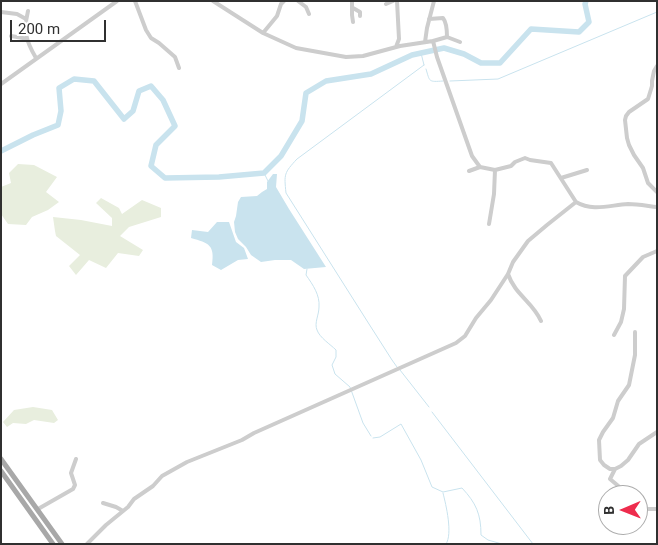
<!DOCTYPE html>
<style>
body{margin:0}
#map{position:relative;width:658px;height:545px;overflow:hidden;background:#fff;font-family:Roboto,sans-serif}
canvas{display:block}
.frame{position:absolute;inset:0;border:2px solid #303030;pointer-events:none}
.north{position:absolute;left:598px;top:485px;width:50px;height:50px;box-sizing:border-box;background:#fff;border:1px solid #acacac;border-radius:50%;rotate:269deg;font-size:14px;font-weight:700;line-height:20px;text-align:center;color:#303030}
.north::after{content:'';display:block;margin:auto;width:18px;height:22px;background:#ee2c4d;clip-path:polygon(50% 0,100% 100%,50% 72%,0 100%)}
.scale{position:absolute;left:10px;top:20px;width:96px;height:22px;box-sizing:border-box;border:2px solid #303030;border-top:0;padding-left:6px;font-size:15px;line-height:18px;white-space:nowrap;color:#303030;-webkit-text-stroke:4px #fff;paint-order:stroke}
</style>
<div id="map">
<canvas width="658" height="545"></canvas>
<div class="frame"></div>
<div class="north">B</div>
<div class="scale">200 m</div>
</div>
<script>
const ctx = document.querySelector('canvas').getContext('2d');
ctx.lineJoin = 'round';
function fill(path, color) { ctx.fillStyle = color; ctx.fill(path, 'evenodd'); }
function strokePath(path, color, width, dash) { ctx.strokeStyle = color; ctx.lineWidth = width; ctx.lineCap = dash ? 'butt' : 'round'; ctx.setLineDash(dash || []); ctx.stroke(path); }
const green = new Path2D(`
 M 18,164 L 34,165 L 57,177 L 46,192 L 59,202 L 48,210 L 32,217 L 26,225 L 8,224 L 1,214 L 1,187 L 11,183 L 9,173 Z
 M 101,198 L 119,208 L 122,214 L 142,200 L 161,208 L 161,217 L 129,227 L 120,236 L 143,250 L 139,256 L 118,253 L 106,268 L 89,260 L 76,275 L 69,266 L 80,255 L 56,236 L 55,231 L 53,217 L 81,220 L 112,226 L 112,218 L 96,203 Z
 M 33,407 L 52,410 L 58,420 L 54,423 L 34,420 L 26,424 L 13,423 L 7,427 L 3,422 L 14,410 Z`);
const water = new Path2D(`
 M 273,174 L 277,174 L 276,187 L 289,209 L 326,267 L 304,269 L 291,260 L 275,260 L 261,262 L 251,255 L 246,247 L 238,239 L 235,232 L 234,222 L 236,216 L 238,202 L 241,197 L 257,196 L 262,192 L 267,189 L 267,182 Z
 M 217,222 L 229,222 L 236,242 L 244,248 L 248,259 L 238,260 L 221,270 L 212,265 C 215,245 209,243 191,238 L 192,230 L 208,232 Z`);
const stream = new Path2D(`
 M 421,53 L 424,65
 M 426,69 C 430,82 428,82 443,81
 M 450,81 L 498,79 L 657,12
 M 264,173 L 268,181
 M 307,269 L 306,275 C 313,285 320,295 319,307 C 319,315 314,323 317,330 C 320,338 330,344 336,350 L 336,357 L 332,365 L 335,374 L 350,387 L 363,423 L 371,436
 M 397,367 L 392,360 L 369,324 L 286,193 C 284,174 284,173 297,159 L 424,65
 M 400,370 L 429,407
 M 432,412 L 533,544
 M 373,438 L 380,437 L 401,424 L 421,460 L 432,487 L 443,492 L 462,488 C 476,503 481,514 481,535 L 488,540 L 502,544
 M 443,493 C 446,505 453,534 446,544`);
const river = new Path2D(`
 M 1,151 L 33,135 L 58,125 L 61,111 L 59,88 L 74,79 L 94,81 L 124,119 L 133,111 L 139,91 L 151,86 L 163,100 L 175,126 L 156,145 L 151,166 L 165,178 L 219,177 L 264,173 L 281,156 L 302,121 L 306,93 L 326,81 L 371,74 L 412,55 L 444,48 L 464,54 L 481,63 L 500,63 L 531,29 L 579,32 L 589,22 L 585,4 L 586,1`);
const minor = new Path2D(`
 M 135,1 L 146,30 L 151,38 L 159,43 L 175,57 L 179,68
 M 213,1 L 263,33 L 296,48 L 346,57 L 363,56 L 400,46 L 433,41 L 437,57 L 472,156 L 480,167 L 495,170 L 511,166 L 515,162 L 525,158 L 530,160 L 551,163 L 576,202 C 593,212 610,205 628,204 C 637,204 648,206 657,207
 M 298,1 L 306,7 L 309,14
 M 352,1 L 352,15 L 353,22
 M 386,4 L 393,1
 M 353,8 L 360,12 L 360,16
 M 28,11 C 23,31 26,41 36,58
 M 1,12 L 17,14 L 26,19
 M 429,19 L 443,18 C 447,23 447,31 447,37 L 433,41
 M 263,33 L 277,16 L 281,4 L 284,1
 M 11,36 L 23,38 L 27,40
 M 447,37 L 460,42
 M 425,42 L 427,28 L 434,1
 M 396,47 L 399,39 L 397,1
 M 657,66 L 654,71 L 652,81 L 652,86 L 648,99 L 629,112 L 626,116 L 625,120 L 627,138 L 629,145 L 634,155 L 643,168 L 648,183 L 657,192
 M 1,84 L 117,1
 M 469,171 L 480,167
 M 561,178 L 587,170
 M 489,224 L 494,194 L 495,170
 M 508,274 C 515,295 533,302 541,321
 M 635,332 L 635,355 L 629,385 L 618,401 L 613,418 L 603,432 L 599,440 L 600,460 L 604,465 L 610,469 L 615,469 L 621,466 L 628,460 L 639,444 L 657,432
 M 614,335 L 621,322 L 624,309 L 625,276 L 643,257 L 657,251
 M 615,469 L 610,479 L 629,495
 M 638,502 L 647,509 L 657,509
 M 103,503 L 116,507 L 123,511
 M 38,509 L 73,489 L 75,485 L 71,473 L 76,459
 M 87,544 L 106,525 L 128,507 L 134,499 L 153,486 L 162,476 L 187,462 L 242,440 L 254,433 L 456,343 L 465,336 L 476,318 L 491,300 L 508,274 L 513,262 L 528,241 L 547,225 L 576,202`);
const major = new Path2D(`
 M 1,459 L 62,544
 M 1,471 L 53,544`);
fill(green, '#e8eede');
fill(water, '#c9e3ee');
strokePath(stream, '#c9e3ee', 1);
strokePath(river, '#c9e3ee', 5.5);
strokePath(minor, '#cdcdcd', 4);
strokePath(major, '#a8a8a8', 5);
</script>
